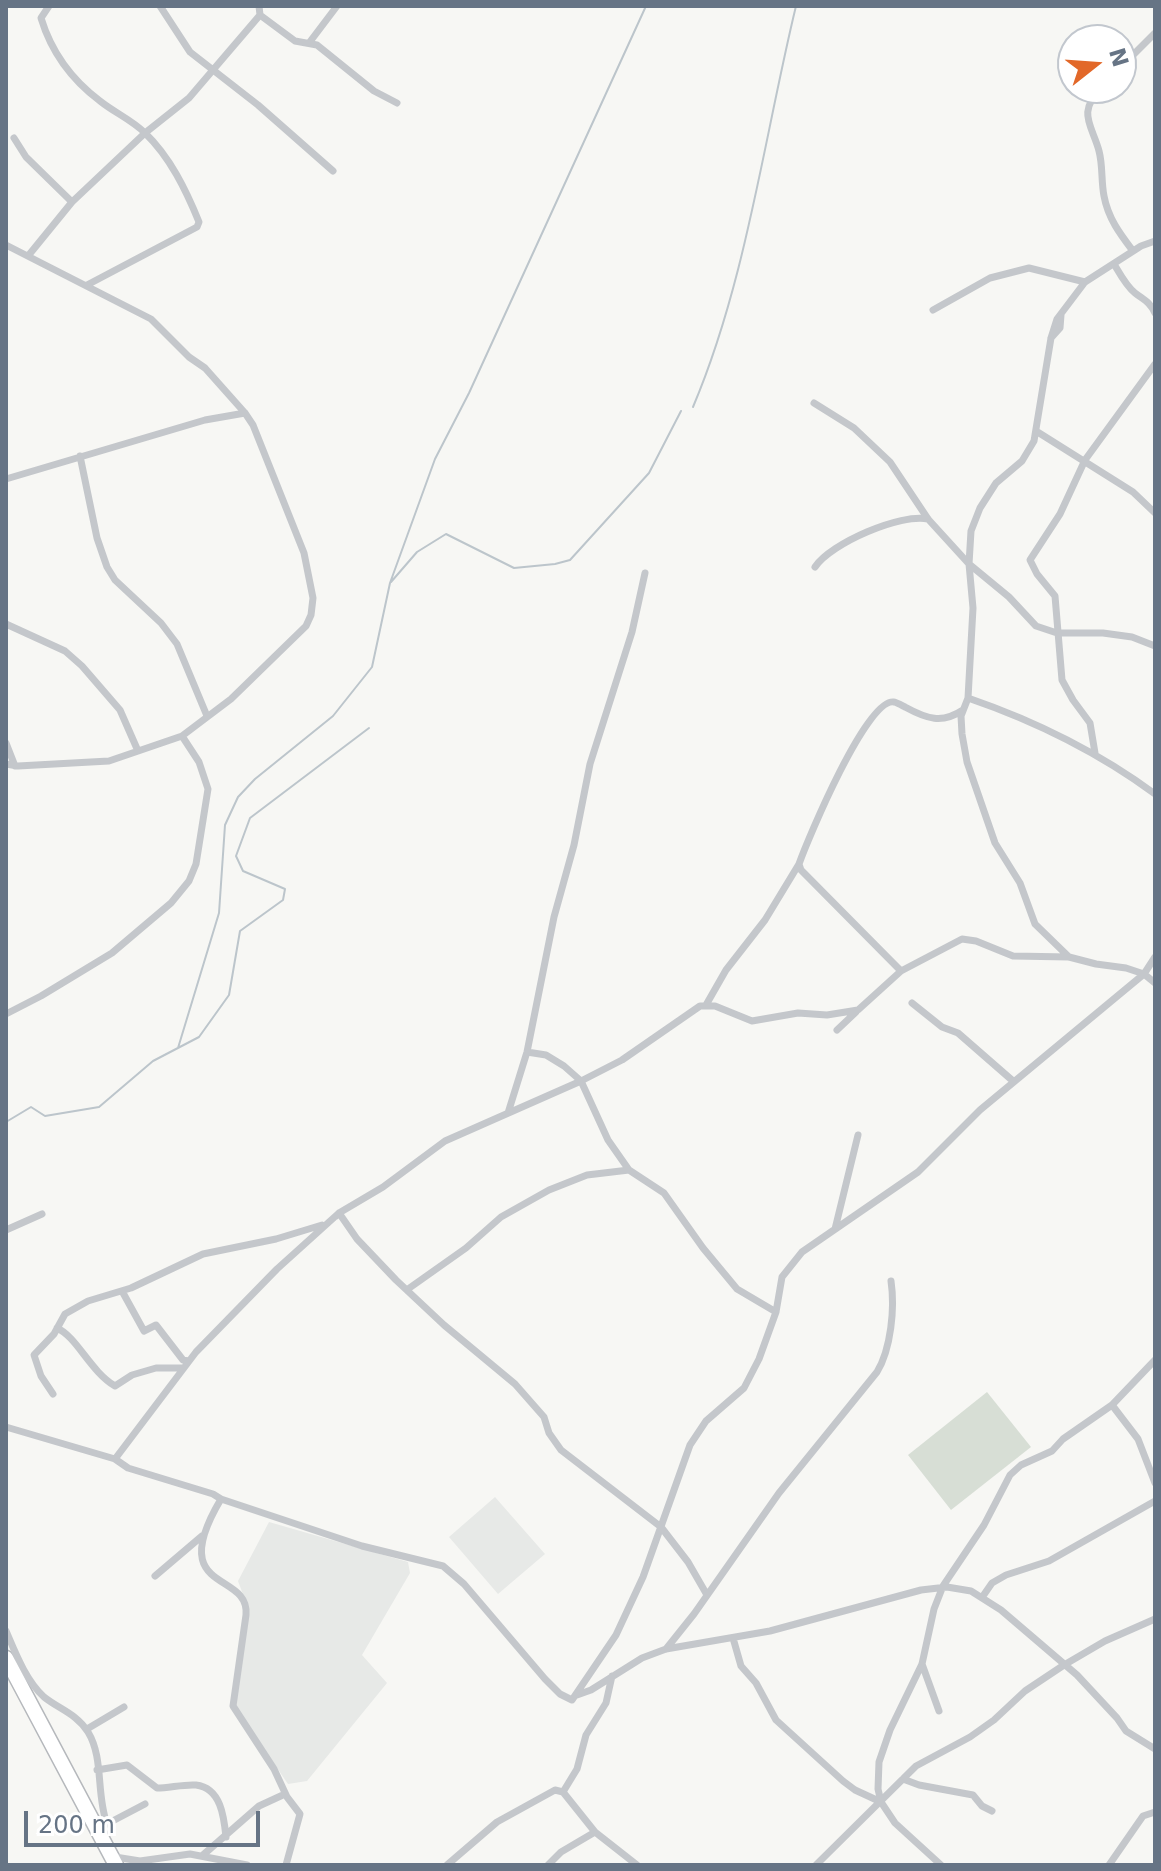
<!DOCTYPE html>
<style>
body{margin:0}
#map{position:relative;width:1161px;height:1871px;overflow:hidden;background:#f7f7f4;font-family:"DejaVu Sans",sans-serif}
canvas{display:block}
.frame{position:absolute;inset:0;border:8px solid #667485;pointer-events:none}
.north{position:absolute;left:1057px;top:24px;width:80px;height:80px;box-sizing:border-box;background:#fff;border:2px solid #c2c7ce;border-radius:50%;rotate:73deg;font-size:22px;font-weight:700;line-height:32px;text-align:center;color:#667485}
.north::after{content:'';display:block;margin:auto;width:28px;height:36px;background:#e26829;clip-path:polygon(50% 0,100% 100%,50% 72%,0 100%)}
.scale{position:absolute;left:24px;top:1811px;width:236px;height:36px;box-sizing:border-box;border:4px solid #667485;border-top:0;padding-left:10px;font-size:24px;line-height:28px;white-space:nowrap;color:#667485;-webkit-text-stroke:6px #fff;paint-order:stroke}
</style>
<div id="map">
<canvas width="1161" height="1871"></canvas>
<div class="frame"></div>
<div class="north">N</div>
<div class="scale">200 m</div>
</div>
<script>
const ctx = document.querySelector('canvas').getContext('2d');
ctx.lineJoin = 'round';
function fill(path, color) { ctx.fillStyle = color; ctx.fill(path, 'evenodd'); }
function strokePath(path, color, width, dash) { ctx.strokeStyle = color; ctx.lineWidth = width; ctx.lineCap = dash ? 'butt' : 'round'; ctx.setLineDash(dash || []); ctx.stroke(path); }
const built = new Path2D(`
 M 495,1497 L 545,1554 L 498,1594 L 449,1537 Z
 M 269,1522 L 408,1562 L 410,1573 L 362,1655 L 387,1683 L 307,1781 L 288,1784 L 233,1704 L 247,1605 L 238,1581 Z`);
const green = new Path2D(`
 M 987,1392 L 1031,1447 L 951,1510 L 908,1455 Z`);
const stream = new Path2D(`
 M 693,407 C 746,282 764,138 796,6
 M 391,582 L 417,552 L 446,534 L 514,568 L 555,564 L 570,560 L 649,473 L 681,411
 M 178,1048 L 219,913 L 225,825 L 238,797 L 255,779 L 333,716 L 372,667 L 390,583 L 435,459 L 469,393 L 646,6
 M 6,1122 L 31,1107 L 45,1116 L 99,1107 L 153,1061 L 199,1037 L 229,995 L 240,931 L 283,900 L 285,889 L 243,871 L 236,856 L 250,818 L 369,728`);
const street = new Path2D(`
 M 49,6 L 41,18 C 51,51 72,80 100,101 C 115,113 132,120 145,133 C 170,157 186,190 199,222 L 197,227 L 87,285
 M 160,6 L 190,52 L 258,105 L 333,171
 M 260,15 L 295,41 L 317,45 L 374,91 L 397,103
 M 309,43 L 337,6
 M 1121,67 L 1155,33
 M 1102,88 C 1076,112 1092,125 1099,151 C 1103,166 1101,181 1104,196 C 1108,218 1120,234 1133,251
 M 14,138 L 26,157 L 72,202
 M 1155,241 L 1141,246 L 1085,282 L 1057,319 L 1051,338 L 1034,441 L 1022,461 L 996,483 L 980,508 L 971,531 L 969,564 L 1009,597 L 1036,626 L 1057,633 L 1103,633 L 1132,637 L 1155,646
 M 6,245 L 151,319 L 189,357 L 205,368 L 245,413 L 253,425 L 304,553 L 313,598 L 311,615 L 306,626 L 231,699 L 182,736 L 109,761 L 18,766 L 6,764
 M 28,256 L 72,202 L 145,133 L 189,98 L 260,15 L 259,6
 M 1114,264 C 1120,274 1126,286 1135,293 C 1144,300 1150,302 1155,313
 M 933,310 L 990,278 L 1029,268 L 1085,282
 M 1051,338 L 1060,328 L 1061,315
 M 814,403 L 854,428 L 890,462 L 928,519 L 969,564 L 973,608 L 968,698 C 1035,721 1098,752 1155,794
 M 1036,431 L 1133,492 L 1155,513
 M 80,456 L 97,538 L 107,567 L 115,580 L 161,623 L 177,644 L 207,716
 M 6,479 L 205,420 L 245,413
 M 815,567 C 831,543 901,513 928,519
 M 6,624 L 65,651 L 82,666 L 120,710 L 138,751
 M 968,698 L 961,716 L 962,734 L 967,762 L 995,843 L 1020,883 L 1035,924 L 1069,957
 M 6,743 L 15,766
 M 1095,753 L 1090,723 L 1073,700 L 1062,680 L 1055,596 L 1037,574 L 1030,560 L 1060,514 L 1085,460 L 1155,364
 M 901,971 L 801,870 L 799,864 C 808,839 867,697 894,702 C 896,702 903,706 905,707 C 927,719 942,724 963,710
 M 912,1003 L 942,1027 L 958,1033 L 1013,1081
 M 706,1005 L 726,970 L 765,920 L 799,864
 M 6,1014 L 41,996 L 112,953 L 171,903 L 189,881 L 196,864 L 208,789 L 199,762 L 182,736
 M 837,1030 L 856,1012
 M 527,1052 L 546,1055 L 564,1066 L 581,1081 L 608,1140 L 629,1170
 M 508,1113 L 527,1052 L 554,917 L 574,845 L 590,764 L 632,632 L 645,573
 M 336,1216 L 339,1213 L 357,1239 L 396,1280 L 444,1325 L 515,1384 L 544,1417 L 549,1433 L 561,1450 L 661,1527 L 688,1562 L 707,1595
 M 835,1229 L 858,1135
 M 6,1230 L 42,1214
 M 408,1289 L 466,1248 L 501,1217 L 549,1190 L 587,1175 L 629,1170 L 664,1193 L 703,1248 L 737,1289 L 776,1312
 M 122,1291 L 144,1331 L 156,1325 L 183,1360 L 188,1361
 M 57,1328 C 77,1337 90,1371 115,1386 L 132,1375 L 156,1368 L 183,1368
 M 53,1394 L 41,1376 L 34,1355 L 54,1334 L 65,1314 L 88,1301 L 131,1288 L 203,1254 L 276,1239 L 322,1225
 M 1112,1405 L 1138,1439 L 1155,1483
 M 6,1427 L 115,1459 L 128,1468 L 213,1494 L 221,1499 L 362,1546 L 443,1566 L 464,1584 L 545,1679 L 560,1694 L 572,1700 L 616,1635 L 643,1577 L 690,1445 L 706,1421 L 744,1388 L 759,1359 L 776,1312 L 782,1277 L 802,1252 L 918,1172 L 980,1110 L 1144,974 L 1155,957
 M 115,1459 L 196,1352 L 277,1269 L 339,1213 L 383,1187 L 445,1141 L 581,1081 L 622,1060 L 700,1006 L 715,1006 L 752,1021 L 798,1013 L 827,1015 L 858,1010 L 901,971 L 962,939 L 976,941 L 1013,956 L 1069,957 L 1096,964 L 1126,968 L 1144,974 L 1155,983
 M 221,1499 C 164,1595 250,1570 246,1615 L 233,1706 L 274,1769 L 287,1797 L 300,1814 L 286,1865
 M 155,1576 L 202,1536
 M 983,1596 L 992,1583 L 1006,1575 L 1049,1561 L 1155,1501
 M 6,1631 C 15,1652 26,1681 44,1697 C 59,1709 77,1714 88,1732 C 104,1758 96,1795 107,1824
 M 733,1638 L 741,1666 L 756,1683 L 776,1720 L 843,1781 L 855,1790 L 881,1802
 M 666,1649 L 694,1614 L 779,1493 L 877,1372 C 891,1349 895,1308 891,1281
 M 922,1664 L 939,1711
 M 577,1695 L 591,1690 L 642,1658 L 666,1649 L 770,1631 L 921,1590 L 947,1587 L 971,1591 L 1001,1610 L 1077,1675 L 1117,1718 L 1126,1731 L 1155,1749
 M 87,1729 L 124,1707
 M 97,1770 L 127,1765 L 157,1788 C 169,1788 184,1784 196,1785 C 221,1788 224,1817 226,1837
 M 903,1779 L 919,1785 L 973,1795 L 982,1806 L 992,1811
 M 563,1792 L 577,1769 L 586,1735 L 606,1703 L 612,1676
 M 105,1825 L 145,1804
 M 203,1855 L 259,1806 L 285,1794
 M 115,1857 L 140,1861 L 190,1854 L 247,1865
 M 447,1865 L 497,1822 L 555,1790 L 563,1792 L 595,1832 L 637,1865
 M 548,1865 L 561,1852 L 595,1832
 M 816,1865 L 916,1766 L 970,1737 L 994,1720 L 1025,1691 L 1064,1665 L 1105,1641 L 1155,1619
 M 941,1865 L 895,1823 L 881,1802 L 878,1789 L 879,1762 L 890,1730 L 922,1664 L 934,1609 L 943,1586 L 984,1525 L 1010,1475 L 1021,1465 L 1052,1451 L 1063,1439 L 1112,1405 L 1155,1360
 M 1109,1865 L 1143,1816 L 1155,1812`);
const highway = new Path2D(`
 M 6,1658 L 116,1865`);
fill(built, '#e7e9e7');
fill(green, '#d7ded5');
strokePath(stream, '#bcc5cb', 2);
strokePath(highway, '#b5b8bc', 17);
strokePath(street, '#c4c7cb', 7);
strokePath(highway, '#fff', 14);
</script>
